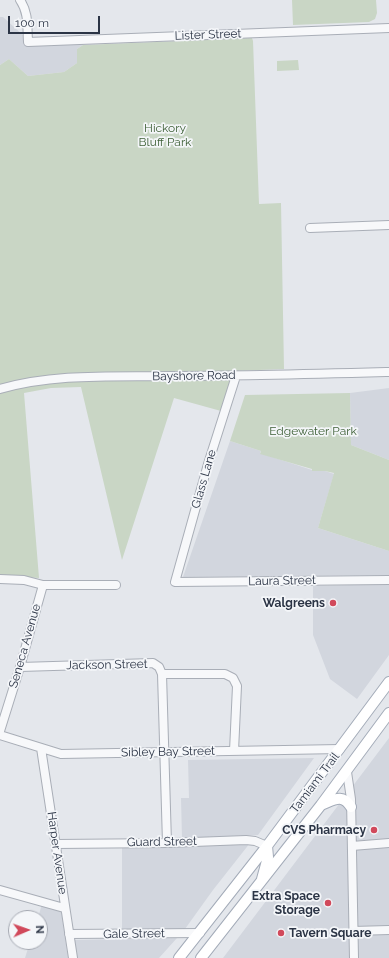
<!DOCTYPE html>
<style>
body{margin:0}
#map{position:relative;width:389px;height:958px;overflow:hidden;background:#e4e7ec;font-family:Raleway,sans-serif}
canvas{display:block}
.north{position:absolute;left:8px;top:910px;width:40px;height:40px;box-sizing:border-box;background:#f4f6f9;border:1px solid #a4a8b1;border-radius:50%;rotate:88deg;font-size:11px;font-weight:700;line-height:16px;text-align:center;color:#2b3445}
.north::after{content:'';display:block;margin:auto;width:14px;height:18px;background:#d1495b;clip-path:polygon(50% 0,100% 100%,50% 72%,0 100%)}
.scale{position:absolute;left:8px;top:16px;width:92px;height:18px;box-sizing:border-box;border:2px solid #2b3445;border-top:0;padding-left:5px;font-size:12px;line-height:14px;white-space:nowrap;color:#2b3445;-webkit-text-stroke:3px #f4f6f9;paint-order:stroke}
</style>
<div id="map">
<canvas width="389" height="958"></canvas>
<div class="north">N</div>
<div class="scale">100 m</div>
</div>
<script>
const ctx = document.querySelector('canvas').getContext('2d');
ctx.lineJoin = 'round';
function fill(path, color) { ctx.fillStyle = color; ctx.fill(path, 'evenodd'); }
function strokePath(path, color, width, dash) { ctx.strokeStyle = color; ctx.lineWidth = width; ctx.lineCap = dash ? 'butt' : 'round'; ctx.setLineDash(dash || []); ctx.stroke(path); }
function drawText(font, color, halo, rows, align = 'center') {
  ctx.font = font + ' Raleway,sans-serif'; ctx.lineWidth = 3.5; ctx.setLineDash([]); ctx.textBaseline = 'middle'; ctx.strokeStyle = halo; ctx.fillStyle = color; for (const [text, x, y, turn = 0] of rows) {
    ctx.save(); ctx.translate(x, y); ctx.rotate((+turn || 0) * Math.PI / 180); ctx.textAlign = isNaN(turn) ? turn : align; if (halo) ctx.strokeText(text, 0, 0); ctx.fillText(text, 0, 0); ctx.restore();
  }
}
const built = new Path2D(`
 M 0,17 L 3,17 L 25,37 L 82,36 L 83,45 L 77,49 L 77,63 L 64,72 L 28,76 L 9,59 L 0,65 Z
 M 389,388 L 389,460 L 351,445 L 350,393 Z
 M 230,441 L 261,451 L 260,453 L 312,470 L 312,471 L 325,471 L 334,474 L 318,528 L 389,551 L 389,575 L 183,577 Z
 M 389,584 L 389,655 L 357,699 L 330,679 L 313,635 L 313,586 Z
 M 389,738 L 389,958 L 223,958 Z
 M 314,758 L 258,835 L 182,838 L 181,798 L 189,798 L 188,760 Z
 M 250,843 L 213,890 L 185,929 L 122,929 L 122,847 Z
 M 42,904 L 61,910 L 68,958 L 25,958 L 30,942 L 40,942 L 40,918 L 38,918 Z
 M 177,938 L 159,958 L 76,958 L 74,940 Z`);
const green = new Path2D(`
 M 292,0 L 376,0 L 377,13 L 375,19 L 369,22 L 293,25 Z
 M 252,38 L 253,41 L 259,204 L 281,203 L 284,369 L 234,371 L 221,411 L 174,398 L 122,560 L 81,387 L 51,388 L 24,393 L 39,578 L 0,575 L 0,65 L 9,59 L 28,76 L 64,72 L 77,63 L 77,49 L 83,45 Z
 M 298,60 L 299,70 L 277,71 L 277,61 Z
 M 350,393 L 351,445 L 389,460 L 389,551 L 318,528 L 334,473 L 325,471 L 312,471 L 312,469 L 260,454 L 261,451 L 230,441 L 245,395 Z`);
const minor = new Path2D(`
 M 20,0 C 29,13 27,27 28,42 L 389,28
 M 310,228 L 389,225
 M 236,376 L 208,464 L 175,582 L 389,580
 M 0,389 C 55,373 115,377 171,376 C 244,376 316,374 389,372
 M 0,579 L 24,580 L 43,585 L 116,585
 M 20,667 L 153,663 L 159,667 L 162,674 L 167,843
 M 162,674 L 225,674 L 233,678 L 237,686 L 234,751
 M 0,731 L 20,667 L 43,585
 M 0,735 L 61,754 L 340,749
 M 41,748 L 73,958
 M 347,772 L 351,799 L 354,958
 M 56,844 L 167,843 L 246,840 L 255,841 L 267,846
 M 352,846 L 389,843
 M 0,890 L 64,908
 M 353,931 L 389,930
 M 69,934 L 200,933`);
const major = new Path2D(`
 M 321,805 C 334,800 342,793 351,807
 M 262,879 L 268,857 L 267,846
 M 179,958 L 267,846 L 389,682
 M 201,958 L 321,805 L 389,713`);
const markers = [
 [333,603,4,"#d1495b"],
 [374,830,4,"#d1495b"],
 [328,903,4,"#d1495b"],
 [281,933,4,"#d1495b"]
];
const streetNames = [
 ["Lister Street",208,35,-2],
 ["Bayshore Road",194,376,-1],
 ["Glass Lane",204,479,-74],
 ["Laura Street",282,581,-1],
 ["Seneca Avenue",25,646,-74],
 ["Jackson Street",107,665,-1],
 ["Sibley Bay Street",168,752,-1],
 ["Tamiami Trail",315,783,-53],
 ["Guard Street",162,842,-1],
 ["Harper Avenue",57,853,82],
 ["Gale Street",134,934,-1]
];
const parkNames = [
 ["Hickory",165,128],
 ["Bluff Park",165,142],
 ["Edgewater Park",313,431]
];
const poiNames = [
 ["Walgreens",325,603],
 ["CVS Pharmacy",366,830],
 ["Extra Space",320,896],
 ["Storage",320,910],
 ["Tavern Square",289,933,"left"]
];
fill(built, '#d2d6de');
fill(green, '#c9d6c5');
strokePath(minor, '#a9aeb7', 10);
strokePath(major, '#a3abb8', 12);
strokePath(minor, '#f7f8fa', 8);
strokePath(major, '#fff', 10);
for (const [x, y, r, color] of markers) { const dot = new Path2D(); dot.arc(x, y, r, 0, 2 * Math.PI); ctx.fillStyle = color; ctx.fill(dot); strokePath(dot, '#f4f6f9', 1.5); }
drawText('12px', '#2b3445', '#f4f6f9', streetNames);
drawText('12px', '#3f6138', '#f4f6f9', parkNames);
drawText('bold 12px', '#2b3445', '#f4f6f9', poiNames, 'right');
</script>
